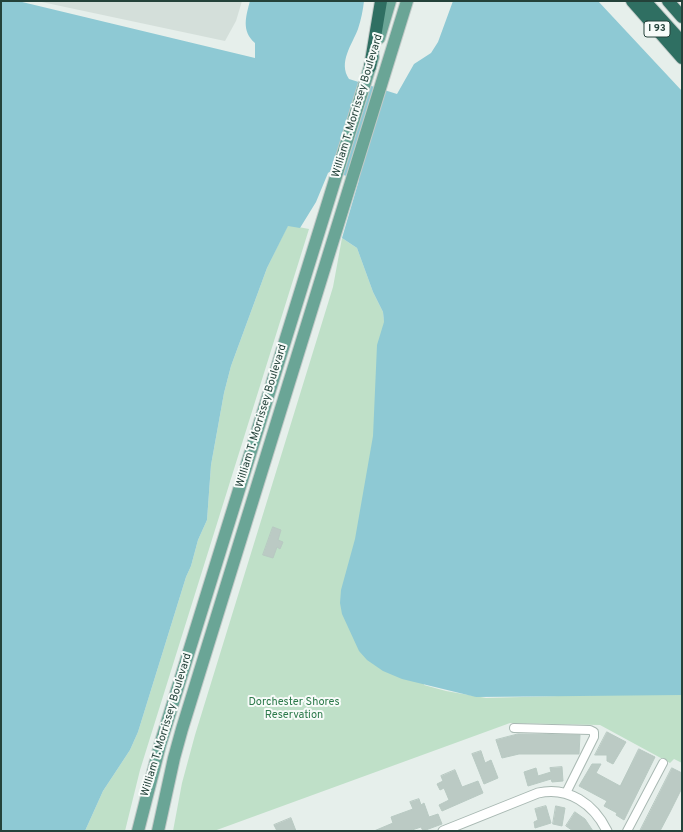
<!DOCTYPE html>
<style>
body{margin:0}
#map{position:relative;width:683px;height:832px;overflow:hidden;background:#e6efeb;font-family:Overpass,sans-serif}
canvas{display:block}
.frame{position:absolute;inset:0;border:2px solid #24423a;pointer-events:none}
</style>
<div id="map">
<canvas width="683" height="832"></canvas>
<div class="frame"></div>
</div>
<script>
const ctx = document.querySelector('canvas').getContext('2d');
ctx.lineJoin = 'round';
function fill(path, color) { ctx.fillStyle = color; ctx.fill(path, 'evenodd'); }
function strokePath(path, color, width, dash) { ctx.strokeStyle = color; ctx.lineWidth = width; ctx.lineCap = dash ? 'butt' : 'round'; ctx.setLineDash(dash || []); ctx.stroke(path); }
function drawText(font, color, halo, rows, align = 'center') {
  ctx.font = font + ' Overpass,sans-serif'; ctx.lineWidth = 4; ctx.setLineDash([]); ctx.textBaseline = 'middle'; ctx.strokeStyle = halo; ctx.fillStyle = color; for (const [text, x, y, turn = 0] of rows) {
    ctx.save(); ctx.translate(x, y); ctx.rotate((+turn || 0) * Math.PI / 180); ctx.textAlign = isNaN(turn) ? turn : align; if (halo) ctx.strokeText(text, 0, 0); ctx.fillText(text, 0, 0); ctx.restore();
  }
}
const built = new Path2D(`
 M 37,1 L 242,1 L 236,21 L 225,41 Z`);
const green = new Path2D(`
 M 288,225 L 309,229 L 140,770 L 125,831 L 85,831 L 103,791 L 130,750 L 138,732 L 186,577 L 191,566 L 198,540 L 207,520 L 211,465 L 224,393 L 231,366 L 267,268 Z
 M 342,238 L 357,248 L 373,292 L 383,312 L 424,685 L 446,691 L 486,698 L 631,694 L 682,695 L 682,763 L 674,759 L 670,763 L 600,725 L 510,723 L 214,831 L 173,831 L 182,783 L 195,735 L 333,287 Z`);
const water = new Path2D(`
 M 1,1 L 18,1 L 255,58 L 255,43 C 241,31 246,16 250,1 L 364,1 C 363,10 361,20 358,29 C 352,45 338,62 349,79 L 397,94 L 414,64 L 431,53 L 438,42 L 453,1 L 598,1 L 682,91 L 682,695 L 476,697 L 402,679 L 383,671 L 367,660 L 359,651 L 342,614 L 340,603 L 341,590 L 355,539 L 373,436 L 377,345 L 384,322 L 383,312 L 373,292 L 357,248 L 342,238 L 359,180 L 331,171 L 328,173 L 316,202 L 300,228 L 288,226 L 267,268 L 231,366 L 224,393 L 211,465 L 207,520 L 198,540 L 191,566 L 186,577 L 138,732 L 130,750 L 103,791 L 85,831 L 1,831 Z`);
const building = new Path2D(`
 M 273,527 L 281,530 L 278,540 L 283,542 L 280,549 L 277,547 L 273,558 L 263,555 Z
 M 607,732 L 626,742 L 613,764 L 607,761 L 607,755 L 595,755 Z
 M 518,734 L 580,735 L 579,754 L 519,754 L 502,758 L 496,740 Z
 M 639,749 L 655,757 L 624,820 L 616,815 L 617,813 L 604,806 L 607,801 L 579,786 L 592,764 L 601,764 L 596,773 L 620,786 Z
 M 481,751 L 485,763 L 491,760 L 498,778 L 484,784 L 472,754 Z
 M 562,767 L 563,781 L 552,782 L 551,779 L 528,786 L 524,772 L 536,768 L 538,776 L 551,772 L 550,768 Z
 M 672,768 L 682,773 L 682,788 L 670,812 L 660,831 L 640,831 Z
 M 455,770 L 462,787 L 478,781 L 483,793 L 442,811 L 439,805 L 449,800 L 444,788 L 440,790 L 437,784 L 443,781 L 441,776 Z
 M 419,799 L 421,805 L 424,803 L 429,817 L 438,814 L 442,824 L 423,831 L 421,827 L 409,831 L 374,831 L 393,823 L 391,817 L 413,809 L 410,802 Z
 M 546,806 L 551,823 L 535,828 L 534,822 L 538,820 L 535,809 Z
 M 556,806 L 565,808 L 562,826 L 553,824 Z
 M 575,812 L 585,819 L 593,831 L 573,831 L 566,826 Z
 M 291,818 L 296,831 L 277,831 L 274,825 Z`);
const minor = new Path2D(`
 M 514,728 L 590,730 L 594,732 L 594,737 L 566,793
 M 627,831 L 663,763`);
const tertiary = new Path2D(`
 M 443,831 L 538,793 C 568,786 594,804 607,831`);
const primary = new Path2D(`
 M 379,38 L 390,1
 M 138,831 L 160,745 L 373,57
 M 158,831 L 174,758 L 182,729 L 407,1`);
const motorway = new Path2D(`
 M 632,1 L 682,58
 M 645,1 L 682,42
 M 668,1 L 682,17
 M 370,67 L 381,1`);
const shields = [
 [657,29,26]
];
const shieldNames = [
 ["I 93",657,29]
];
const streetNames = [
 ["William T. Morrissey Boulevard",358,106,-73],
 ["William T. Morrissey Boulevard",262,416,-73],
 ["William T. Morrissey Boulevard",167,725,-73]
];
const parkNames = [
 ["Dorchester Shores",294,703],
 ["Reservation",294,716]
];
fill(built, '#d4dfda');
fill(green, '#bfe0c8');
fill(water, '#8ec9d4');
fill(building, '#bbcac4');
strokePath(building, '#b8c9c2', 1);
strokePath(minor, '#a8b8b2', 10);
strokePath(tertiary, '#a8b8b2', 11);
strokePath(primary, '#c2cac8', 14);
strokePath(motorway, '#c2cac8', 14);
strokePath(minor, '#fff', 8);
strokePath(tertiary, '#fff', 9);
strokePath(primary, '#6aa596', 12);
strokePath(motorway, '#2f6f62', 12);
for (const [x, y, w] of shields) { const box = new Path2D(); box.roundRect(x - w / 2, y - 8, w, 16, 3); ctx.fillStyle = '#f7fbf9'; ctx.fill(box); strokePath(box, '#24423a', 1); }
drawText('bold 10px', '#24423a', null, shieldNames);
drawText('11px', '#24423a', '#f7fbf9', streetNames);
drawText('11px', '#2d7a4b', '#f7fbf9', parkNames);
</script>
